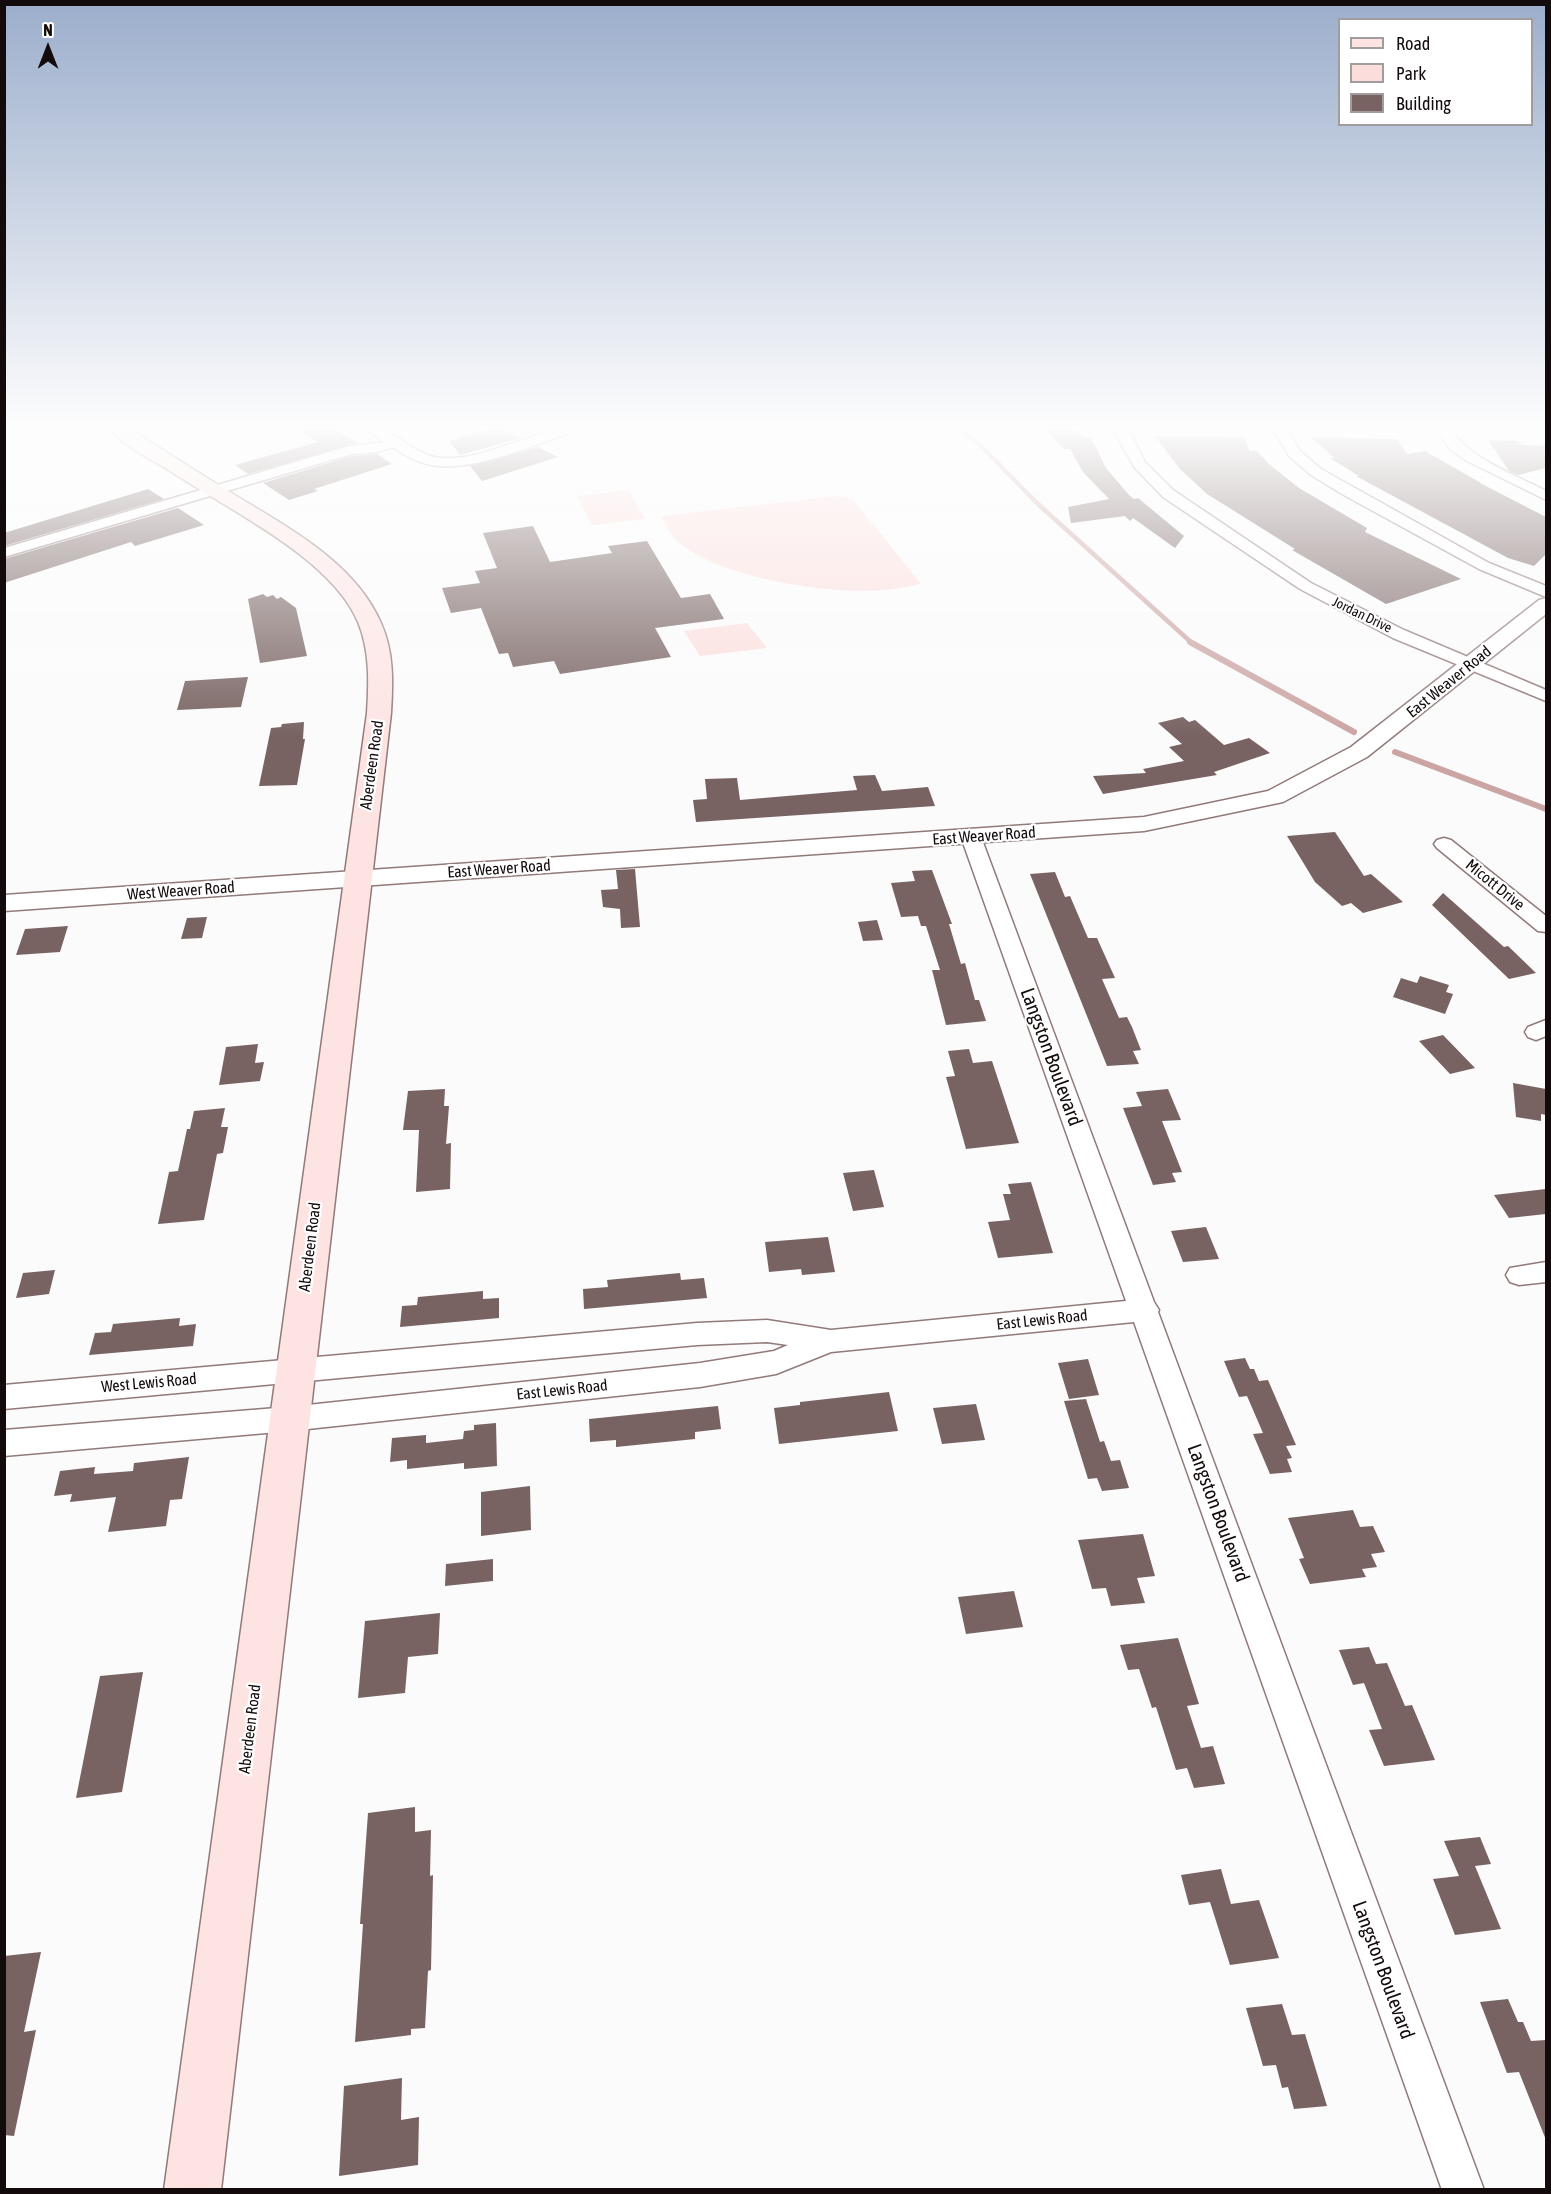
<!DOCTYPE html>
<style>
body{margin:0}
#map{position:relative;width:1551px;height:2194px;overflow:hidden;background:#fbfbfb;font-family:"Asap Condensed",sans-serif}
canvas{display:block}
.frame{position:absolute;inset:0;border:6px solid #130b0b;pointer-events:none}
.legend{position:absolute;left:1338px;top:18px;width:195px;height:108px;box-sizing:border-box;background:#fff;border:2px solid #a19d9d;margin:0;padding:8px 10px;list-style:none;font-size:18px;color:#130b0b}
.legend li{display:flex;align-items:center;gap:12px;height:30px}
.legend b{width:30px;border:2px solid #a19d9d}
.north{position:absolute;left:18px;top:18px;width:60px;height:60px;-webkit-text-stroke:4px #fff;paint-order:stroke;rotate:0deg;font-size:16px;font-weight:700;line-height:24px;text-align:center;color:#130b0b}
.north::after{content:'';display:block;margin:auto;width:21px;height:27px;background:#130b0b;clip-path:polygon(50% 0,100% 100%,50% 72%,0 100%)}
</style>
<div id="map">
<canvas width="1551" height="2194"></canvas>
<div class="frame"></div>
<ul class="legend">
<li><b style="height:8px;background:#fde4e3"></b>Road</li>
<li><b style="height:16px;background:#fbdedc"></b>Park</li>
<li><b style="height:16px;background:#786362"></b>Building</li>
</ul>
<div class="north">N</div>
</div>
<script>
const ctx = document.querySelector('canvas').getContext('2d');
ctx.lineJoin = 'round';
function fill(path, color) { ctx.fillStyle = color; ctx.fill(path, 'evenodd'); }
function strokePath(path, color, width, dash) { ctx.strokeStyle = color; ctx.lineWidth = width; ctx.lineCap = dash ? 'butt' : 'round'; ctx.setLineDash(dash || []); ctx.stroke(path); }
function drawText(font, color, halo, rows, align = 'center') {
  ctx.font = font + ' "Asap Condensed",sans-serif'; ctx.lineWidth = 4.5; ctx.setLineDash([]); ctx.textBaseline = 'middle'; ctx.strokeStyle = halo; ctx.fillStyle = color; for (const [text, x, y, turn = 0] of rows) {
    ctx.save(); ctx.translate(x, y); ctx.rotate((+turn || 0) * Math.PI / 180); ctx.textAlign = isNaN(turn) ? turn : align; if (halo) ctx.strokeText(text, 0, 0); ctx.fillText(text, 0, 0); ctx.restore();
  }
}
const green = new Path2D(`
 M 628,490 L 645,519 L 592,525 L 577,496 Z
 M 837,496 L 852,498 L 921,584 C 909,586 897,589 885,590 C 830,595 717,578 676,540 C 670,534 666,524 661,516 Z
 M 747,623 L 767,648 L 700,656 L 684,631 Z`);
const streamFar1 = new Path2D(`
 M 962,430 L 980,445 L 1038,504 L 1193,644`);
const stream = new Path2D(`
 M 1190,642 L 1354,732
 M 1395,752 L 1546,809`);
const building = new Path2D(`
 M 298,430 L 336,430 L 358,443 L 248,474 L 235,465 L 318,442 Z
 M 485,430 L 505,430 L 521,438 L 460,455 L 449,441 Z
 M 1046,430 L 1077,430 L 1086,438 L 1091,438 L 1106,468 L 1129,495 L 1134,499 L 1138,498 L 1184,536 L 1175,548 L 1133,518 L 1130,521 L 1125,516 L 1071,523 L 1068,507 L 1109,499 L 1083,472 L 1070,449 L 1064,449 Z
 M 1155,436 L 1244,437 L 1250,451 L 1257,451 L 1269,464 L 1299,488 L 1367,528 L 1365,532 L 1461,579 L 1386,604 L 1292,550 L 1295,549 L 1207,494 L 1180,469 Z
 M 1310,437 L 1397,439 L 1407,454 L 1425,451 L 1481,483 L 1480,483 L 1546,517 L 1546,554 L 1534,566 L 1508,558 L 1356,476 L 1359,476 L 1330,458 L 1335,458 Z
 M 1488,440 L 1518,441 L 1522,445 L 1546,446 L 1546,468 L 1518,475 L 1509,471 Z
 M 538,447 L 558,457 L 482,481 L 470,466 Z
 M 377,454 L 392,464 L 314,489 L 318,491 L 289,500 L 263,483 L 352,456 Z
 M 148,489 L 164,499 L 4,546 L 4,533 Z
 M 178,508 L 204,525 L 135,546 L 131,542 L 4,583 L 4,559 Z
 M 533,526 L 550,562 L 612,553 L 608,546 L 647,541 L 681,598 L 710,594 L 724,619 L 655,628 L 671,657 L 560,674 L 554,661 L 513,667 L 508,653 L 499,654 L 481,608 L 451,613 L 442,588 L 480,583 L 475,571 L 497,568 L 483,533 Z
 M 263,594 L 267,597 L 273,595 L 277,599 L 281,597 L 296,608 L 307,656 L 260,663 L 248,599 Z
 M 248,677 L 241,707 L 177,710 L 185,681 Z
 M 1183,717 L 1189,722 L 1195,720 L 1224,745 L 1249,738 L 1270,753 L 1214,772 L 1217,775 L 1103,794 L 1093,776 L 1146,773 L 1143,769 L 1184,761 L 1169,747 L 1182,744 L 1158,723 Z
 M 304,722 L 303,739 L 305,739 L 297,785 L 259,786 L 271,728 L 281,727 L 282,724 Z
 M 875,775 L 882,791 L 928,787 L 935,806 L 696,822 L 693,800 L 707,799 L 705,779 L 737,778 L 740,800 L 857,790 L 853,776 Z
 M 1335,832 L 1364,876 L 1371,874 L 1403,902 L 1363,913 L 1351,903 L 1342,906 L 1315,882 L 1287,836 Z
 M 635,869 L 640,927 L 621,928 L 620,909 L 603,907 L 601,890 L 618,889 L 616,870 Z
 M 932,870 L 952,924 L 949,924 L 961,964 L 965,963 L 975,1000 L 979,1000 L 986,1021 L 946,1025 L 932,970 L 940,970 L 926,926 L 921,926 L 918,916 L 901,917 L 891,883 L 915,881 L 912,871 Z
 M 1055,872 L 1065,897 L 1070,896 L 1088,938 L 1097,938 L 1115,978 L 1102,979 L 1119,1018 L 1127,1017 L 1132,1027 L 1141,1050 L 1133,1051 L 1139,1064 L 1107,1066 L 1030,874 Z
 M 1443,893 L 1504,947 L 1508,946 L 1536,973 L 1509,979 L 1432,905 Z
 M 207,917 L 202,938 L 181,939 L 187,918 Z
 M 877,920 L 883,940 L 863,941 L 858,922 Z
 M 68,926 L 60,952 L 16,955 L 25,929 Z
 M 1420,976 L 1449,985 L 1446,992 L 1453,994 L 1445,1014 L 1393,997 L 1401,978 L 1417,983 Z
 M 1443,1035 L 1475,1068 L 1450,1074 L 1419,1041 Z
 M 258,1044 L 255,1063 L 264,1062 L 260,1081 L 219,1085 L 226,1047 Z
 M 969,1049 L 973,1063 L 992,1061 L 1019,1143 L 966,1149 L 946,1077 L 955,1076 L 948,1051 Z
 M 1513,1083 L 1546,1089 L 1546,1115 L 1541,1114 L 1541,1121 L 1516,1117 Z
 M 445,1089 L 444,1106 L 449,1106 L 446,1144 L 451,1143 L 450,1189 L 416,1192 L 419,1130 L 403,1130 L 408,1091 Z
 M 1168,1089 L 1181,1120 L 1162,1121 L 1182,1172 L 1172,1173 L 1176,1182 L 1153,1185 L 1123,1108 L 1142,1106 L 1136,1092 Z
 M 225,1108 L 221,1127 L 228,1127 L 223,1153 L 217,1154 L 204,1220 L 158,1224 L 169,1172 L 178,1171 L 187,1129 L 190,1129 L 194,1111 Z
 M 874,1170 L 884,1207 L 853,1211 L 843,1173 Z
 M 1031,1182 L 1053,1253 L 998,1258 L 988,1222 L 1010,1220 L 1003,1194 L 1011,1194 L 1008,1184 Z
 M 1546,1189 L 1546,1214 L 1509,1218 L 1494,1195 Z
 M 1206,1227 L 1219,1259 L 1183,1262 L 1171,1231 Z
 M 828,1237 L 835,1272 L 802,1275 L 801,1269 L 769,1272 L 765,1242 Z
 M 55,1270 L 49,1294 L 16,1298 L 23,1273 Z
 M 680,1273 L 681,1280 L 704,1278 L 707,1298 L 584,1309 L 583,1289 L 608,1287 L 607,1280 Z
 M 483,1291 L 483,1299 L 499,1298 L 499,1318 L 400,1327 L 402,1306 L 417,1305 L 418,1297 Z
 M 180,1318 L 179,1326 L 196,1324 L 193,1346 L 89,1355 L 95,1333 L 111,1332 L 113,1324 Z
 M 1245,1358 L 1250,1369 L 1254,1369 L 1259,1381 L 1268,1380 L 1296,1445 L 1286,1446 L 1292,1458 L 1287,1459 L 1292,1472 L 1270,1474 L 1253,1434 L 1263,1433 L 1247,1396 L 1239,1397 L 1224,1361 Z
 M 1088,1359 L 1099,1395 L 1069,1399 L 1058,1363 Z
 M 889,1392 L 898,1431 L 779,1444 L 774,1408 L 800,1405 L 800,1402 Z
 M 1086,1399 L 1100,1442 L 1104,1441 L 1111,1461 L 1120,1460 L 1129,1488 L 1102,1491 L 1097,1478 L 1088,1479 L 1064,1401 Z
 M 976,1404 L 985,1440 L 942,1444 L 933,1408 Z
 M 718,1406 L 721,1429 L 695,1432 L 695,1439 L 616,1447 L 616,1440 L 590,1442 L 589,1419 Z
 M 496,1423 L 497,1466 L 464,1469 L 464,1463 L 407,1469 L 407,1460 L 390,1462 L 392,1438 L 426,1435 L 426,1443 L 463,1439 L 464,1431 L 474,1430 L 474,1425 Z
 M 189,1457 L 182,1499 L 170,1500 L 166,1526 L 108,1532 L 116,1497 L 70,1502 L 72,1494 L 54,1496 L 60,1471 L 95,1467 L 94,1474 L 133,1471 L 134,1463 Z
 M 530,1486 L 531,1530 L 481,1536 L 481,1492 Z
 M 1353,1510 L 1360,1527 L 1373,1526 L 1385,1552 L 1371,1554 L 1377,1567 L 1362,1569 L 1366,1577 L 1310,1584 L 1299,1559 L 1304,1558 L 1288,1518 Z
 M 1143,1534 L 1155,1576 L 1137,1578 L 1145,1603 L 1111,1606 L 1106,1588 L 1092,1589 L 1078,1540 Z
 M 493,1559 L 493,1581 L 445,1586 L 446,1564 Z
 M 1014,1591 L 1023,1627 L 966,1634 L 958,1597 Z
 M 440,1613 L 438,1654 L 408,1657 L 405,1693 L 358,1698 L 365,1621 Z
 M 1178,1638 L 1199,1704 L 1187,1706 L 1201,1748 L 1213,1746 L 1225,1784 L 1194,1788 L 1187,1768 L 1176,1770 L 1156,1707 L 1152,1708 L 1139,1669 L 1128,1670 L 1120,1645 Z
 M 1369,1647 L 1376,1664 L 1387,1663 L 1405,1706 L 1412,1705 L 1435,1760 L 1384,1766 L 1369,1730 L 1382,1729 L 1364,1683 L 1353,1685 L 1339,1650 Z
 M 143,1672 L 122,1792 L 76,1798 L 100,1676 Z
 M 415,1807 L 415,1832 L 431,1830 L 430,1876 L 433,1875 L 431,1970 L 428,1971 L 425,2028 L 411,2029 L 411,2035 L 355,2042 L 363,1924 L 360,1924 L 368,1813 Z
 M 1480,1837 L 1491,1864 L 1475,1866 L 1501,1929 L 1455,1935 L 1433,1879 L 1459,1876 L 1444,1841 Z
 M 1221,1869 L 1231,1904 L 1259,1900 L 1279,1958 L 1230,1965 L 1210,1902 L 1189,1905 L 1181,1875 Z
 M 41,1952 L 24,2032 L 36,2030 L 14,2136 L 4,2135 L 4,1956 Z
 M 1508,1999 L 1518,2022 L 1523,2022 L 1531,2041 L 1546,2040 L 1546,2140 L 1519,2072 L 1507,2073 L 1480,2002 Z
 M 1282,2004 L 1292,2035 L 1305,2034 L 1327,2106 L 1294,2109 L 1288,2087 L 1282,2088 L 1276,2065 L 1263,2066 L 1246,2008 Z
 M 402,2078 L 401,2120 L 419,2117 L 418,2165 L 339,2176 L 344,2086 Z`);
const minor = new Path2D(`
 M 367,430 C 373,430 380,429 385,431 C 405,439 419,457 442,458 C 488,461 527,430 572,430 L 570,433 C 530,446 472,473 431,465 C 417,462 404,455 393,447 L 377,452 L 352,454 L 4,557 L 4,548 L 346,447 L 384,442 Z
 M 1115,430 L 1129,430 L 1145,462 L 1173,490 L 1311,583 L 1404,630 L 1546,690 L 1546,701 L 1393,638 L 1300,589 L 1163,497 L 1135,468 L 1123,448 Z
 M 1274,430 L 1288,430 L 1300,451 L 1321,469 L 1489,563 L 1546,586 L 1546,597 L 1479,569 L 1342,494 L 1311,475 L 1289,456 Z
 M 1437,430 L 1451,430 C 1472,460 1514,474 1546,491 L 1546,500 L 1467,461 L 1451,450 Z
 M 971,831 L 978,833 L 981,837 L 1154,1302 L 1159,1310 L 1158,1312 L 1484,2190 L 1442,2190 L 1134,1322 L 831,1352 L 776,1374 L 700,1387 L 289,1431 L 4,1456 L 4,1430 L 289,1407 L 700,1363 L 774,1351 L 788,1345 L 767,1342 L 697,1345 L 4,1409 L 4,1385 L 697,1323 L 767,1320 L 831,1330 L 1126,1301 L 961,837 L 964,833 Z
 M 1444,838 L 1451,840 L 1546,916 L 1546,932 L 1538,931 L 1437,848 L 1434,844 L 1437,840 Z
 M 1546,1020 L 1546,1036 L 1536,1040 L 1528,1037 L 1525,1032 L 1528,1027 Z
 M 1546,1262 L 1546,1282 L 1519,1285 L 1510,1282 L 1506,1275 L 1510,1268 Z`);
const tertiary = new Path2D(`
 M 1546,598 L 1546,614 L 1367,757 L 1283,802 L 1144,831 L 4,911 L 4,895 L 1144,817 L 1268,791 L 1351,747 L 1539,600 Z`);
const secondary = new Path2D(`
 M 111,430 L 132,430 C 163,450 194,470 225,489 C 281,524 353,559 381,623 C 394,652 393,683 391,713 L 221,2190 L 164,2190 L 367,713 C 369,683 370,651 358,622 C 331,557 225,508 167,469 C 152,460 120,444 111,430 Z`);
const farStreetnames = [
 ["Jordan Drive",1362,615,26]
];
const streetNames = [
 ["East Weaver Road",1449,682,-39],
 ["Aberdeen Road",372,765,-82],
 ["East Weaver Road",984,836,-4],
 ["East Weaver Road",499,869,-4],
 ["Micott Drive",1495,885,39],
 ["West Weaver Road",181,891,-4],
 ["Aberdeen Road",310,1247,-83],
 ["East Lewis Road",1042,1320,-6],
 ["West Lewis Road",149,1383,-5],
 ["East Lewis Road",562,1390,-6],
 ["Aberdeen Road",250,1729,-83]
];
const nearStreetnames = [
 ["Langston Boulevard",1051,1057,70],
 ["Langston Boulevard",1218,1513,70],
 ["Langston Boulevard",1383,1970,70]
];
fill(green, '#fbdedc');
strokePath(streamFar1, '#cba5a3', 4.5);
strokePath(stream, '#cba5a3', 6);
fill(building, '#786362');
strokePath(minor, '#917a79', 3);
strokePath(tertiary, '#917a79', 3);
strokePath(secondary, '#917a79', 3);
fill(minor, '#fff');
fill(tertiary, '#fff');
fill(secondary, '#fde4e3');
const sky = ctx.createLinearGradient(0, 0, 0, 737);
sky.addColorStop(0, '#9caecc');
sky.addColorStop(0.58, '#fdfdfd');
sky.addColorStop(1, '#fdfdfd00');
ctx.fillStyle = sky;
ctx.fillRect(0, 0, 1551, 737);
drawText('14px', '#130b0b', '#fff', farStreetnames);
drawText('16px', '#130b0b', '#fff', streetNames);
drawText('20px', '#130b0b', '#fff', nearStreetnames);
</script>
